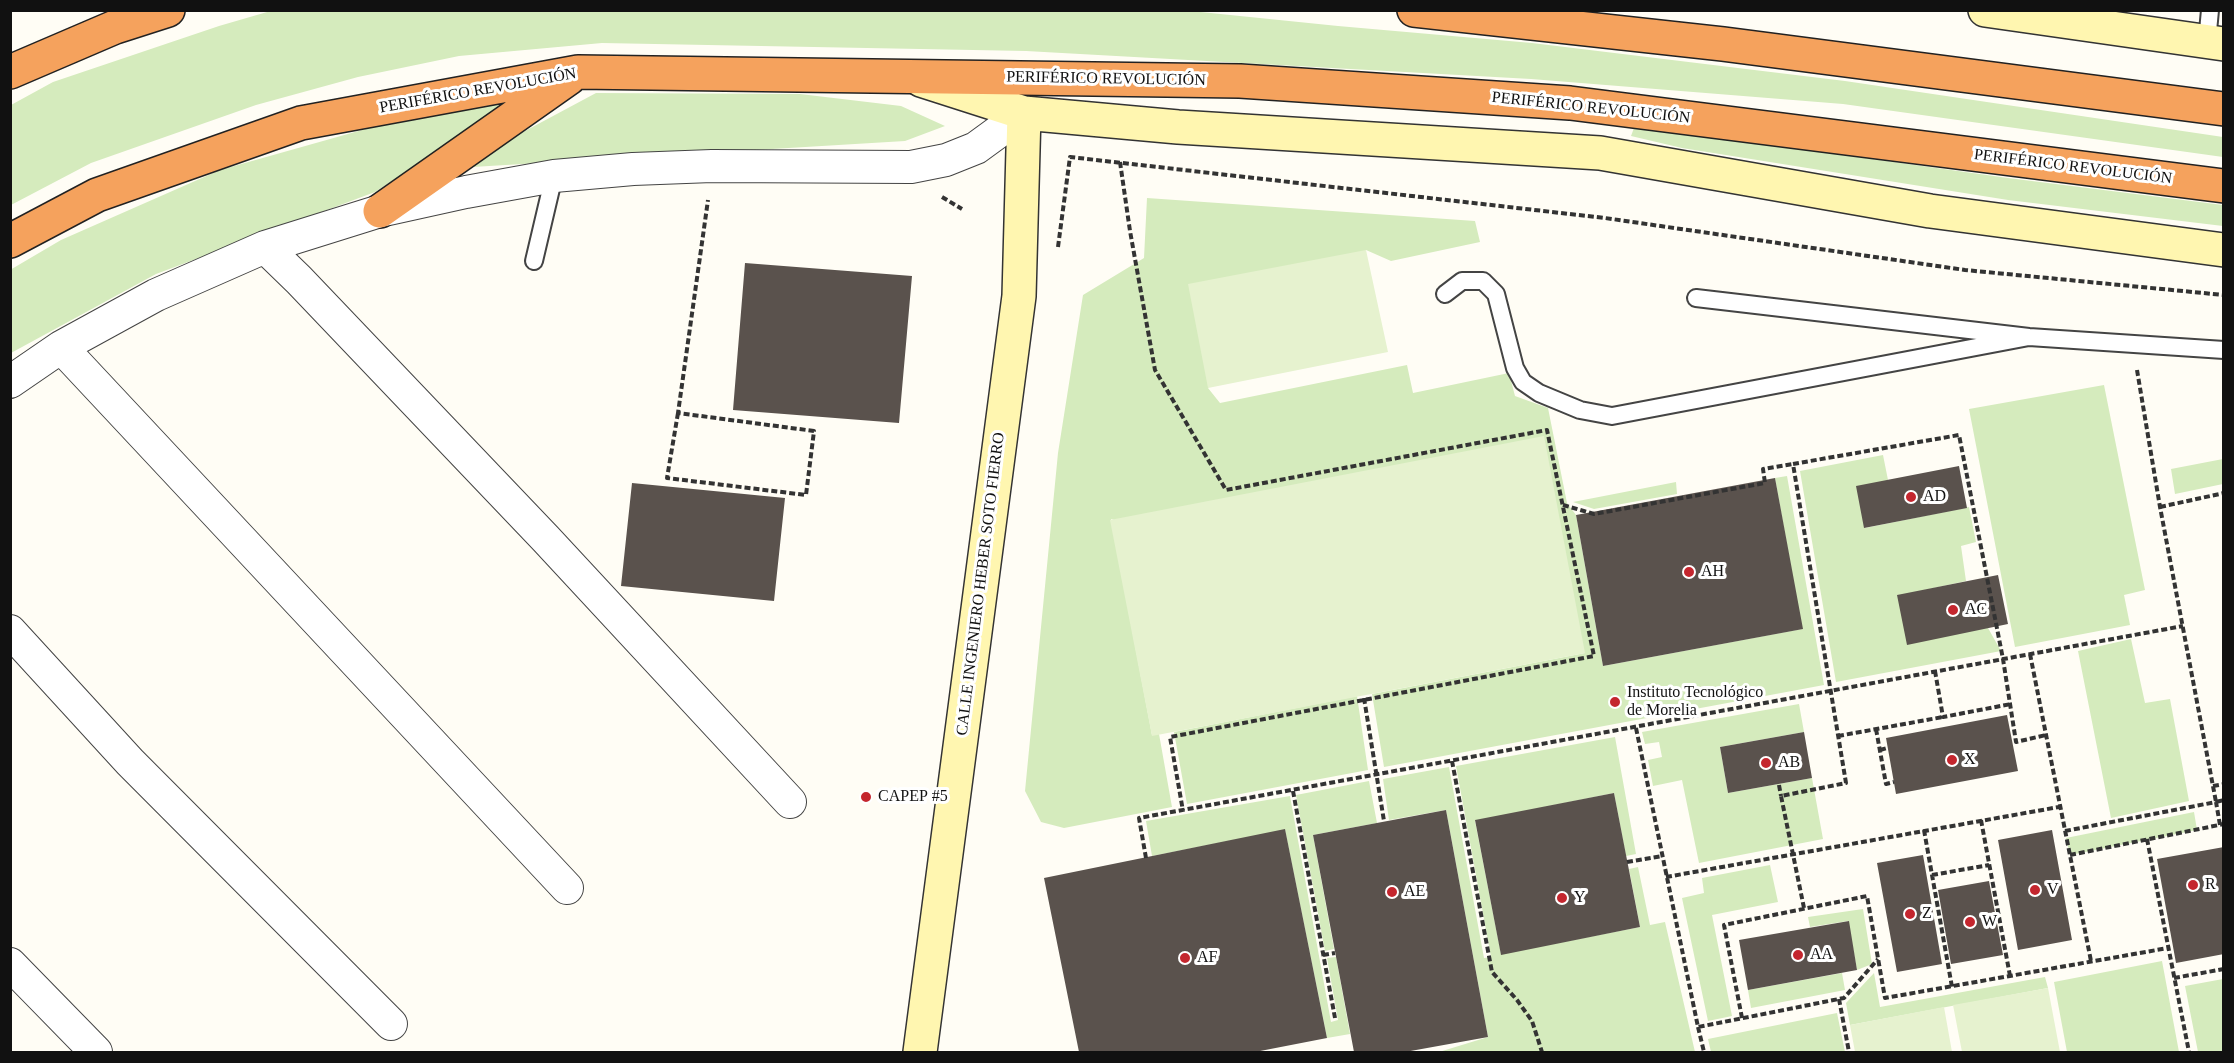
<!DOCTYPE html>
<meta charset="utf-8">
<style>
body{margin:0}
#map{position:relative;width:2234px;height:1063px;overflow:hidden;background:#fffdf5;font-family:"Times New Roman",serif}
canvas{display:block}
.frame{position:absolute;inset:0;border:12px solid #111;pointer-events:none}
</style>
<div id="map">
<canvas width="2234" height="1063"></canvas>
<div class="frame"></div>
</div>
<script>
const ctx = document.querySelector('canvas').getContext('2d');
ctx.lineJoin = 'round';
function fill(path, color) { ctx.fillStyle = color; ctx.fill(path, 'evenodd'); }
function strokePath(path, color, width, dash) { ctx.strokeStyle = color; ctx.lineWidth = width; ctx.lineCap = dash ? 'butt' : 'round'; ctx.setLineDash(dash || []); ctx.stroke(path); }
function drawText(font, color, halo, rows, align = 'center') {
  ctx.font = font + ' "Times New Roman",serif'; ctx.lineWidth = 6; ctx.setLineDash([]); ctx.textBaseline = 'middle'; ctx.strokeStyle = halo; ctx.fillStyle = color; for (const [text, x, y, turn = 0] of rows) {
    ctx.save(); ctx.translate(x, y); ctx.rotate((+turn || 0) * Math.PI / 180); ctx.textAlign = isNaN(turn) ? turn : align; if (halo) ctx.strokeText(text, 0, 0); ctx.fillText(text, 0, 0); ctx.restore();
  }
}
const green = new Path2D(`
 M 274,10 L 1191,11 L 1338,26 L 1532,43 L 1845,81 L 2223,137 L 2223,157 L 1843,104 L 1531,79 L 1026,51 L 602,43 L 459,56 L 358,77 L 256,105 L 91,163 L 11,205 L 11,105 L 53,82 L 219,26 Z
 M 596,93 L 800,94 L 901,106 L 945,126 L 905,141 L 456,168 Z
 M 513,102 L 375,192 L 156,274 L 11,353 L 10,270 L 61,240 L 220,170 L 394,121 Z
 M 1644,127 L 2008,178 L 2223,205 L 2223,226 L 2008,200 L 1682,148 L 1631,136 L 1634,128 Z
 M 1147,198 L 1475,221 L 1480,242 L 1391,261 L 1366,250 L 1208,388 L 1220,403 L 1407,365 L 1413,393 L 1509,373 L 1515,396 L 1548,408 L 1567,503 L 1576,515 L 1603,666 L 1802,629 L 1775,478 L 1787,476 L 1824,685 L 1384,767 L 1372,694 L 1585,653 L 1111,519 L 1152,735 L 1159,734 L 1172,807 L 1064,828 L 1041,822 L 1025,791 L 1058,453 L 1083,295 L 1144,258 Z
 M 2104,385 L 2145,590 L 2124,595 L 2130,625 L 2015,647 L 1969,409 Z
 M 1883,455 L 1888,480 L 1865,528 L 1969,507 L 1976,542 L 1961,546 L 1966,581 L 1897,596 L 1988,628 L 2001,651 L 1836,682 L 1800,471 Z
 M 2223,459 L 2223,484 L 2175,494 L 2171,469 Z
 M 1676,482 L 1677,494 L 1594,509 L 1573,502 Z
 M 2131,639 L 2145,703 L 2170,699 L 2189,801 L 2111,818 L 2078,651 Z
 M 1357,696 L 1368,770 L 1187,804 L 1174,732 Z
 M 1799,704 L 1804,732 L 1720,747 L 1728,793 L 1812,778 L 1823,839 L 1699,863 L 1682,780 L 1653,786 L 1648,760 L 1662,757 L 1659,742 L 1645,744 L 1642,732 Z
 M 1615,737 L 1636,854 L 1626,856 L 1614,793 L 1475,821 L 1501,954 L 1640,927 L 1629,869 L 1638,867 L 1650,925 L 1665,922 L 1695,1052 L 1439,1052 L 1488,1037 L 1446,810 L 1389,820 L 1383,779 L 1449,767 L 1484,958 L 1491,957 L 1456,766 Z
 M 1369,781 L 1377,823 L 1313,835 L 1334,949 L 1325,951 L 1296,795 Z
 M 1290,796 L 1331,1022 L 1338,1020 L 1327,958 L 1336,957 L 1350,1034 L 1327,1038 L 1285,830 L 1152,856 L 1146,821 Z
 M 2194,812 L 2197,830 L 2070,855 L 2066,838 Z
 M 1770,865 L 1778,902 L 1712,915 L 1732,1016 L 1708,1021 L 1682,898 L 1704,893 L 1702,878 Z
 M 1863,909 L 1872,964 L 1857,970 L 1848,921 L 1810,927 L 1808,917 Z
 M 2162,961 L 2179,1052 L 2067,1052 L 2054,982 Z
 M 1842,973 L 1845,990 L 1751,1008 L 1748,990 Z
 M 1874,973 L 1880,1007 L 2045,977 L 2048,988 L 1850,1025 L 1846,1003 Z
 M 2223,979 L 2223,1052 L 2198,1052 L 2185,986 Z
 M 1837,1013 L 1845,1052 L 1711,1052 L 1708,1039 Z`);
const pitch = new Path2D(`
 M 1366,250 L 1388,352 L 1208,388 L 1188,284 Z
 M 1544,436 L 1585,653 L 1152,736 L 1110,520 Z
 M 2048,988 L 2060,1052 L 1962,1052 L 1953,1005 Z
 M 1944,1007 L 1952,1052 L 1855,1052 L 1850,1025 Z`);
const building = new Path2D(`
 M 745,263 L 912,276 L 899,423 L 733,410 Z
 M 1959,466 L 1967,508 L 1864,528 L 1856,486 Z
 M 1775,478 L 1803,629 L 1603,666 L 1576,515 Z
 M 632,483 L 785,498 L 774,601 L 621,586 Z
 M 1998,575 L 2008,624 L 1907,645 L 1897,595 Z
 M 2007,715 L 2018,771 L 1896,794 L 1886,738 Z
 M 1804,732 L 1812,778 L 1728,793 L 1720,747 Z
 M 1614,793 L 1640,927 L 1501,955 L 1475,820 Z
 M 1446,810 L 1488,1037 L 1405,1052 L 1354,1052 L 1313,835 Z
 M 1285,829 L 1327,1038 L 1255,1052 L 1079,1052 L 1044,878 Z
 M 2052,830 L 2072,940 L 2018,950 L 1998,840 Z
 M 2224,847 L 2224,954 L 2176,963 L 2157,859 Z
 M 1923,855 L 1942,964 L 1897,972 L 1877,863 Z
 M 1989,881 L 2003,955 L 1951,964 L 1938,890 Z
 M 1849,921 L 1857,970 L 1748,990 L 1739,940 Z`);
const path = new Path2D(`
 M 1120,162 L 1130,231 L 1155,370 L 1226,490 L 1547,430 L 1594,656 L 1170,737 L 1183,811
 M 942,197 L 962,209
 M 1058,247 L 1070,157 L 1605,218 L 1965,270 L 2224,295
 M 2137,370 L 2160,507 L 2216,802 L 2224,800
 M 678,413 L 667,478 L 806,495 L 814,431 L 678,413 L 708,200
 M 1563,505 L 1594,514 L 1765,483 L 1763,469 L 1793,464
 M 2160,507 L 2224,493
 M 2030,654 L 2091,961
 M 1935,671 L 1943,717 L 2011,704
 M 1364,698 L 1384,821
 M 1636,728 L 1698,1027 L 1844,998 L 1878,959
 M 1876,729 L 1886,784 L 1894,782
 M 1838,736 L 1943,717
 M 1880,750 L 1887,748
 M 1452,761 L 1492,972 L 1517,1000 L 1532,1021 L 1542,1052
 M 1779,785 L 1781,796
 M 2213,786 L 2224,784
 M 1293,791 L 1335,1018
 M 1981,820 L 2010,976
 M 1924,830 L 1952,987
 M 2065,831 L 2216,802 L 2220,825
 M 2147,839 L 2189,1052
 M 2070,855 L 2224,824
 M 1146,858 L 1139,818 L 2183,626
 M 1627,862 L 1662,856
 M 1932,875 L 1989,865
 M 1666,877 L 2059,807
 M 1804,908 L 1781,796 L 1846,783 L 1793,464 L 1959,435 L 2003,659 L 2016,742 L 2046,735
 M 1323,955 L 1335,953
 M 2174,978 L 2224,969
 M 1839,999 L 1849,1052
 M 1742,1018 L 1724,925 L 1867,896 L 1885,998 L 2168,948
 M 1698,1027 L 1704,1052`);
const lane = new Path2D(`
 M 2207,42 L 2210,10
 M 534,261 L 554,176
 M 1445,294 L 1462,281 L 1483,281 L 1496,294 L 1515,368 L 1523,382 L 1539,393 L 1580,410 L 1612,416 L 2029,337
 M 1696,298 L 2029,337 L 2224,350`);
const street = new Path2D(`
 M 265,247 L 299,280 L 546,539 L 790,802
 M 61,347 L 567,888
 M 10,382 L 61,347 L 156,295 L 265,247 L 380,211 L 466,192 L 554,176 L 633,169 L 712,166 L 911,167 L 946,160 L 976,148 L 1024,113
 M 10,631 L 130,762 L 391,1024
 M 10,964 L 96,1052`);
const secondary = new Path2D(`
 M 1985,10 L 2224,44
 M 921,80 L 1024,113 L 1178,127 L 1600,153 L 1930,211 L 2224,250
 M 920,1052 L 1019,296 L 1024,113`);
const highway = new Path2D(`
 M 1414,10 L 1723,44 L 2224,109
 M 10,72 L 115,27 L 168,10
 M 380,211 L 569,78
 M 10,241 L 97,195 L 301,123 L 578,72 L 1240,81 L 1570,103 L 2224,186`);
const markers = [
 [1911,497,6,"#c4262e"],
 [1689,572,6,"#c4262e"],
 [1953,610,6,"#c4262e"],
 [1615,702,6,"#c4262e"],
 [1952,760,6,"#c4262e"],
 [1766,763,6,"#c4262e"],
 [866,797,6,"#c4262e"],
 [2193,885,6,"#c4262e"],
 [2035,890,6,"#c4262e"],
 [1392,892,6,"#c4262e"],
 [1562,898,6,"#c4262e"],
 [1910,914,6,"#c4262e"],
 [1970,922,6,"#c4262e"],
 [1798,955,6,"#c4262e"],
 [1185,958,6,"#c4262e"]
];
const streetNames = [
 ["PERIFÉRICO REVOLUCIÓN",1106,79,1],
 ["PERIFÉRICO REVOLUCIÓN",478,91,-10],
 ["PERIFÉRICO REVOLUCIÓN",1591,108,6],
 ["PERIFÉRICO REVOLUCIÓN",2073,167,7],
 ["CALLE INGENIERO HEBER SOTO FIERRO",981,584,-83]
];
const poiNames = [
 ["AD",1923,497],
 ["AH",1701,572],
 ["AC",1965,610],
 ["Instituto Tecnológico",1627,693],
 ["de Morelia",1627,711],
 ["X",1964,760],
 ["AB",1778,763],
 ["CAPEP #5",878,797],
 ["R",2205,885],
 ["V",2047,890],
 ["AE",1404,892],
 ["Y",1574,898],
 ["Z",1922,914],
 ["W",1982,922],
 ["AA",1810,955],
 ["AF",1197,958]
];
fill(green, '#d5ebbd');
fill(pitch, '#e6f2cf');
fill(building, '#5a524d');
strokePath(lane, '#444', 20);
strokePath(street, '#444', 34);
strokePath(secondary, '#333', 36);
strokePath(highway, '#222', 36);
strokePath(path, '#333', 4, [6, 3]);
strokePath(lane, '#fff', 16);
strokePath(street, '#fff', 32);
strokePath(secondary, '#fff6b0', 33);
strokePath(highway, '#f5a25d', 33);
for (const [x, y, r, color] of markers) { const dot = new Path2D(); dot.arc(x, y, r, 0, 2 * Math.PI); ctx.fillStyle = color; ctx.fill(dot); strokePath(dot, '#fff', 2); }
drawText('16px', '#111', '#fff', streetNames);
drawText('16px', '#111', '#fff', poiNames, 'left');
</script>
